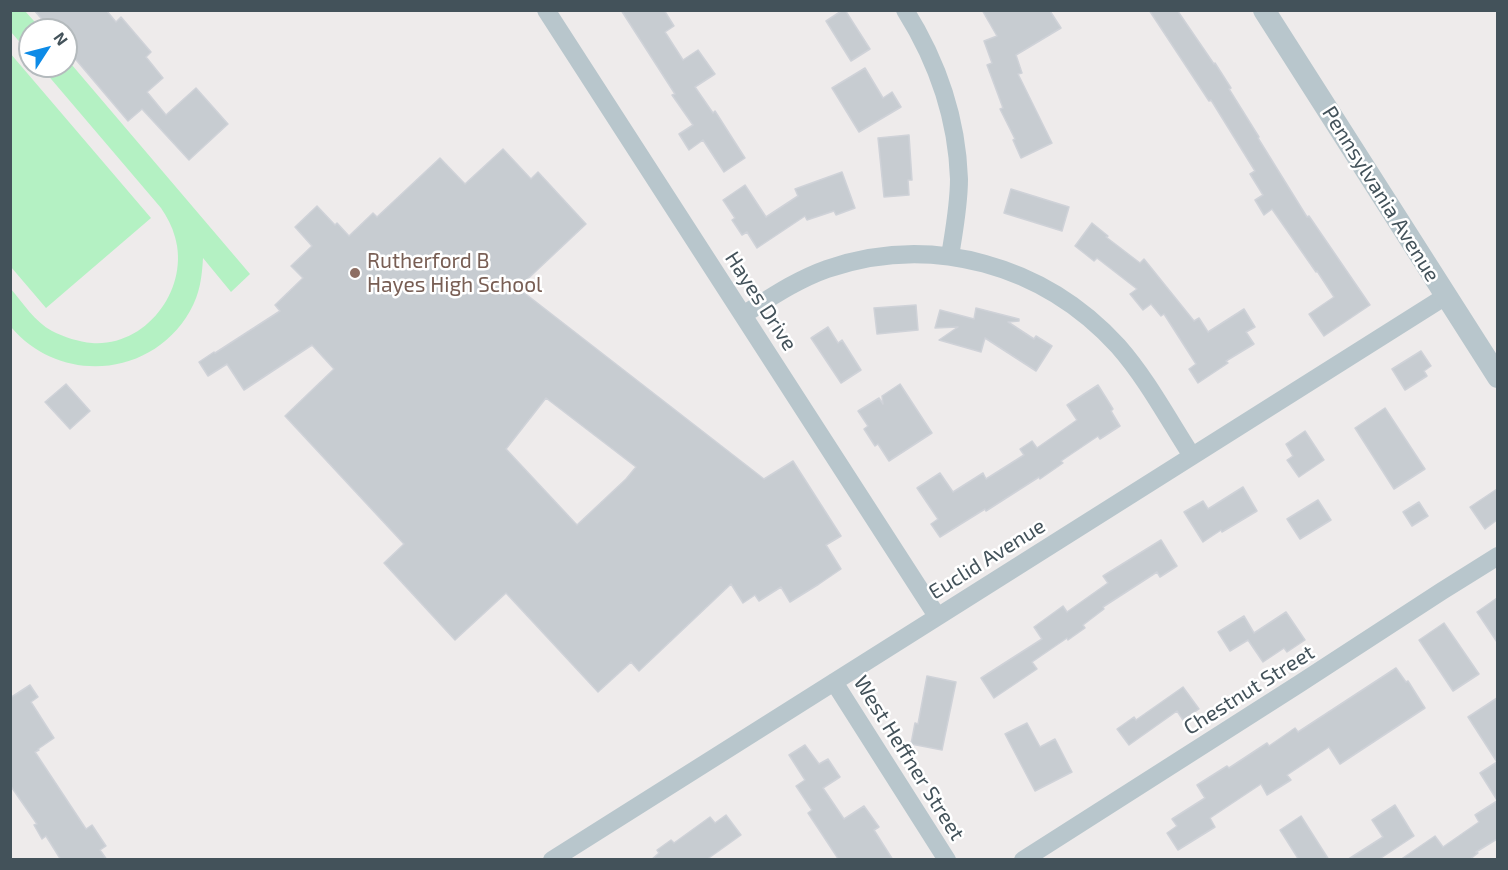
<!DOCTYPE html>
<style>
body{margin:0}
#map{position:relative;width:1508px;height:870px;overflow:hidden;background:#eeebeb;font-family:"Exo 2",sans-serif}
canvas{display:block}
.frame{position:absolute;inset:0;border:12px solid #43525a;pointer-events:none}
.north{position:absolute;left:18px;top:18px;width:60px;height:60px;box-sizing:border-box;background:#fff;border:2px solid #b4babd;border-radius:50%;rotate:54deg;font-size:16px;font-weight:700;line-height:24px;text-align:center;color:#43525a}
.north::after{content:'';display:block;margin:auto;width:21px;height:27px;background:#0d8be7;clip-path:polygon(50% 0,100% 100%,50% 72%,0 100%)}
</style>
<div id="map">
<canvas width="1508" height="870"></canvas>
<div class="frame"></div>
<div class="north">N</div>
</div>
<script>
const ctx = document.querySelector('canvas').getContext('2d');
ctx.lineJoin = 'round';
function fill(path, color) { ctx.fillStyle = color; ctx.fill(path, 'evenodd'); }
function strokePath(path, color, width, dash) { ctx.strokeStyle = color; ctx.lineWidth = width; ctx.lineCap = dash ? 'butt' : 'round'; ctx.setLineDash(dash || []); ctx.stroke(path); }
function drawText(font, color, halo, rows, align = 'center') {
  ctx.font = font + ' "Exo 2",sans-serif'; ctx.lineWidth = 5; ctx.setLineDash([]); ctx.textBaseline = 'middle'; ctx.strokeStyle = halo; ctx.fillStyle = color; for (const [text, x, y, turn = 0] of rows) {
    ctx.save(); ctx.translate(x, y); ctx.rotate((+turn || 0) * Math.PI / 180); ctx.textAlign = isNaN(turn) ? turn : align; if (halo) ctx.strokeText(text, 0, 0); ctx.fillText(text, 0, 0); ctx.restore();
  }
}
const green = new Path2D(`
 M 10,11 L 25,11 L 42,30 L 30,30 L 30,54 L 11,32 Z
 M 10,53 L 151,218 L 46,308 L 11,267 Z
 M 66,58 L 250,274 L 231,292 L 203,258 C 202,276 200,294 190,311 C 152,378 60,385 11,327 L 11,289 C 23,303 35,322 52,331 C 64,337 79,342 92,343 C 147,347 190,288 175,237 C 172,226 167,217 161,208 L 40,66 L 66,66 Z`);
const building = new Path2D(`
 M 34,10 L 106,10 L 116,22 L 121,17 L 151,52 L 146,57 L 163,78 L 147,92 L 166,115 L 196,88 L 228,124 L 189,160 L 142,109 L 128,121 L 66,48 L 66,30 L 51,30 Z
 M 621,10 L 664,10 L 674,26 L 665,32 L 683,60 L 698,50 L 715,74 L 695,87 L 713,113 L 715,111 L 745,158 L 724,172 L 703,140 L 689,150 L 679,134 L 693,125 L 672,95 L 675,94 Z
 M 843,10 L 845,10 L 870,49 L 851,61 L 826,21 Z
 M 982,10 L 1050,11 L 1061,28 L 1016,55 L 1022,73 L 1018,74 L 1052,143 L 1021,158 L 1013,140 L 1015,139 L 1000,109 L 1003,108 L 987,65 L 992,63 L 984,41 L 997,36 Z
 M 1149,10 L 1177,10 L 1214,64 L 1215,63 L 1231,88 L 1229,89 L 1259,137 L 1258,138 L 1307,217 L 1309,216 L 1370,305 L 1324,336 L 1309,314 L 1334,297 L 1317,271 L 1316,272 L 1272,209 L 1264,215 L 1255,200 L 1263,195 L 1250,174 L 1255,171 L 1211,100 L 1209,101 Z
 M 865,68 L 883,98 L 892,92 L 901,107 L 859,132 L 832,88 Z
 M 909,135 L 912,180 L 908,180 L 909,195 L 884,197 L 878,138 Z
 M 503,149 L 531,179 L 538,172 L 586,224 L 518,288 L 764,479 L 793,461 L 841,536 L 826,545 L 841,569 L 819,584 L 790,602 L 781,587 L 759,601 L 755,595 L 743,603 L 731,584 L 639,671 L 631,662 L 598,692 L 506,593 L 455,640 L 384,563 L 404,544 L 285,416 L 334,369 L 312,345 L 244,390 L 227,364 L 208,376 L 199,362 L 214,352 L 215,353 L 280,311 L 275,305 L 303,278 L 291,266 L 312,246 L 295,227 L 317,206 L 335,225 L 337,223 L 349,236 L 373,213 L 377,217 L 440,158 L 465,184 ZM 546,398 L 636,467 L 626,479 L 577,525 L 506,449 Z
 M 842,172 L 855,208 L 836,215 L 834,211 L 807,220 L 805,216 L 757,248 L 747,232 L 742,235 L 732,220 L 735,218 L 723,200 L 745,185 L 766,217 L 798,196 L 795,189 Z
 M 1011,189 L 1069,207 L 1062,231 L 1004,213 Z
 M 1092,223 L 1108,236 L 1106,237 L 1140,263 L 1144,259 L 1194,321 L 1199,318 L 1208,332 L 1244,309 L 1255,327 L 1246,332 L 1254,344 L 1226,361 L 1228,363 L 1198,383 L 1189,369 L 1196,364 L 1164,314 L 1161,316 L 1151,304 L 1143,310 L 1130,294 L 1137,289 L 1097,258 L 1094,261 L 1075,246 Z
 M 916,305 L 918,330 L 877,334 L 874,308 Z
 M 976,308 L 1019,319 L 1019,321 L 1008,322 L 1034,339 L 1036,336 L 1052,346 L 1036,371 L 985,338 L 981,352 L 939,340 L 958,327 L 935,328 L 940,310 L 974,319 Z
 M 828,327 L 838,343 L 842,340 L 861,370 L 841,383 L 811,338 Z
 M 1421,351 L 1431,366 L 1424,371 L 1427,376 L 1405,390 L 1392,369 Z
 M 66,384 L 90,411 L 70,429 L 45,402 Z
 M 900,384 L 932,433 L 889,461 L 878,444 L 875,446 L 864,429 L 868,426 L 858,411 L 879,398 L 883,404 L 882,396 Z
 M 1098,385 L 1113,409 L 1111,411 L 1120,426 L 1100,439 L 1098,436 L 1061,461 L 1063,463 L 1040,479 L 1039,477 L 986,511 L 985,509 L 940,537 L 931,524 L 938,519 L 917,488 L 940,473 L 953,492 L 983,473 L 986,479 L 1024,455 L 1020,449 L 1032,441 L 1037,448 L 1077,420 L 1067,405 Z
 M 1385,408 L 1425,469 L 1394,489 L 1355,428 Z
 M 1305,431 L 1324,460 L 1299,477 L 1287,460 L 1293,456 L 1286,444 Z
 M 1243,487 L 1257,511 L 1222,532 L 1221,530 L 1203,542 L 1184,512 L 1203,501 L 1208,509 Z
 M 1497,489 L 1497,520 L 1485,529 L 1470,507 Z
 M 1318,500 L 1331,520 L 1300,539 L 1287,519 Z
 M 1419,502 L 1428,516 L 1412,526 L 1403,512 Z
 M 1161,540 L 1177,566 L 1160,577 L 1157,572 L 1103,607 L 1104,609 L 1083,625 L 1085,628 L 1068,640 L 1067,638 L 1032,662 L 1037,669 L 994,698 L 981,678 L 1042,639 L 1034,627 L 1063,606 L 1067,612 L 1108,583 L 1103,576 Z
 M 1497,598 L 1497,642 L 1477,612 Z
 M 1286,612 L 1305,640 L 1287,652 L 1284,648 L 1263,662 L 1248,640 L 1230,651 L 1218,632 L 1244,616 L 1254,633 Z
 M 1444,623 L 1479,674 L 1453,691 L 1419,640 Z
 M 1396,668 L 1406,682 L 1408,681 L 1425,708 L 1340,764 L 1329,747 L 1287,775 L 1291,780 L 1267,795 L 1261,784 L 1210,818 L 1215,827 L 1178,850 L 1167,833 L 1177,826 L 1172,819 L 1205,798 L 1197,785 L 1227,766 L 1229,768 L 1267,743 L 1269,746 L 1295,728 L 1298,732 Z
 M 927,676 L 956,682 L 942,750 L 911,744 L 915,723 L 918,724 Z
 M 30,685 L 38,697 L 31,702 L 54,738 L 38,749 L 39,750 L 35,752 L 86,829 L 92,825 L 106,846 L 100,850 L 107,860 L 61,860 L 46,836 L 42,839 L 34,825 L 37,824 L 10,785 L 10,698 Z
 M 1183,687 L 1199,709 L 1183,720 L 1177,711 L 1129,745 L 1117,729 L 1134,717 L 1136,720 Z
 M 1497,698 L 1497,800 L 1480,773 L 1497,762 L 1468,717 Z
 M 1027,723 L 1040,747 L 1055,739 L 1072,772 L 1035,791 L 1005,734 Z
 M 805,745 L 819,764 L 828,759 L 840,777 L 823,788 L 844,819 L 864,806 L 879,827 L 874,830 L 893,860 L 839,860 L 808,813 L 812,810 L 796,786 L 805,780 L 789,755 Z
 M 1497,801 L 1497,839 L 1476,852 L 1478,853 L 1469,860 L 1400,860 L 1435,836 L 1443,847 L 1479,822 L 1475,815 Z
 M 1395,805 L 1414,836 L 1378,860 L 1347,860 L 1383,837 L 1372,820 Z
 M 726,815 L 741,835 L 706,860 L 651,860 L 659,853 L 657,850 L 671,840 L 674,843 L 710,817 L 715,823 Z
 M 1301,816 L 1329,860 L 1299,860 L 1280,830 Z`);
const minor = new Path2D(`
 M 546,10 L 937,616
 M 905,10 C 937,61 957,119 959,179 C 959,205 954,231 950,256
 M 743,315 C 770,298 796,280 827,269 C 932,233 1044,265 1118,346 C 1147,379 1168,419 1192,456
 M 834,682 L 947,860
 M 552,860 L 1446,296
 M 1023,860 L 1299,684 L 1442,591 L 1498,556`);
const tertiary = new Path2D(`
 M 1264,10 L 1498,377`);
const markers = [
 [355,273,6,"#8d6e63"]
];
const streetNames = [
 ["Pennsylvania Avenue",1381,194,58],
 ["Hayes Drive",761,301,57],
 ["Euclid Avenue",987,559,-32],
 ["Chestnut Street",1249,690,-32],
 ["West Heffner Street",909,758,58]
];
const educationNames = [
 ["Rutherford B",367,261],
 ["Hayes High School",367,285]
];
fill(green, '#b4f1c3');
fill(building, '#c7ccd1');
strokePath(building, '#cfd2d8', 1.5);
strokePath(minor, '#b8c6cc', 18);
strokePath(tertiary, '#b8c6cc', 22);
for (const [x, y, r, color] of markers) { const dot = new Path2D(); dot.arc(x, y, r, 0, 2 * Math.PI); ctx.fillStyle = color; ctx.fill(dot); strokePath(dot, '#fff', 2); }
drawText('21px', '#43525a', '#fff', streetNames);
drawText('21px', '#785e54', '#fff', educationNames, 'left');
</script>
